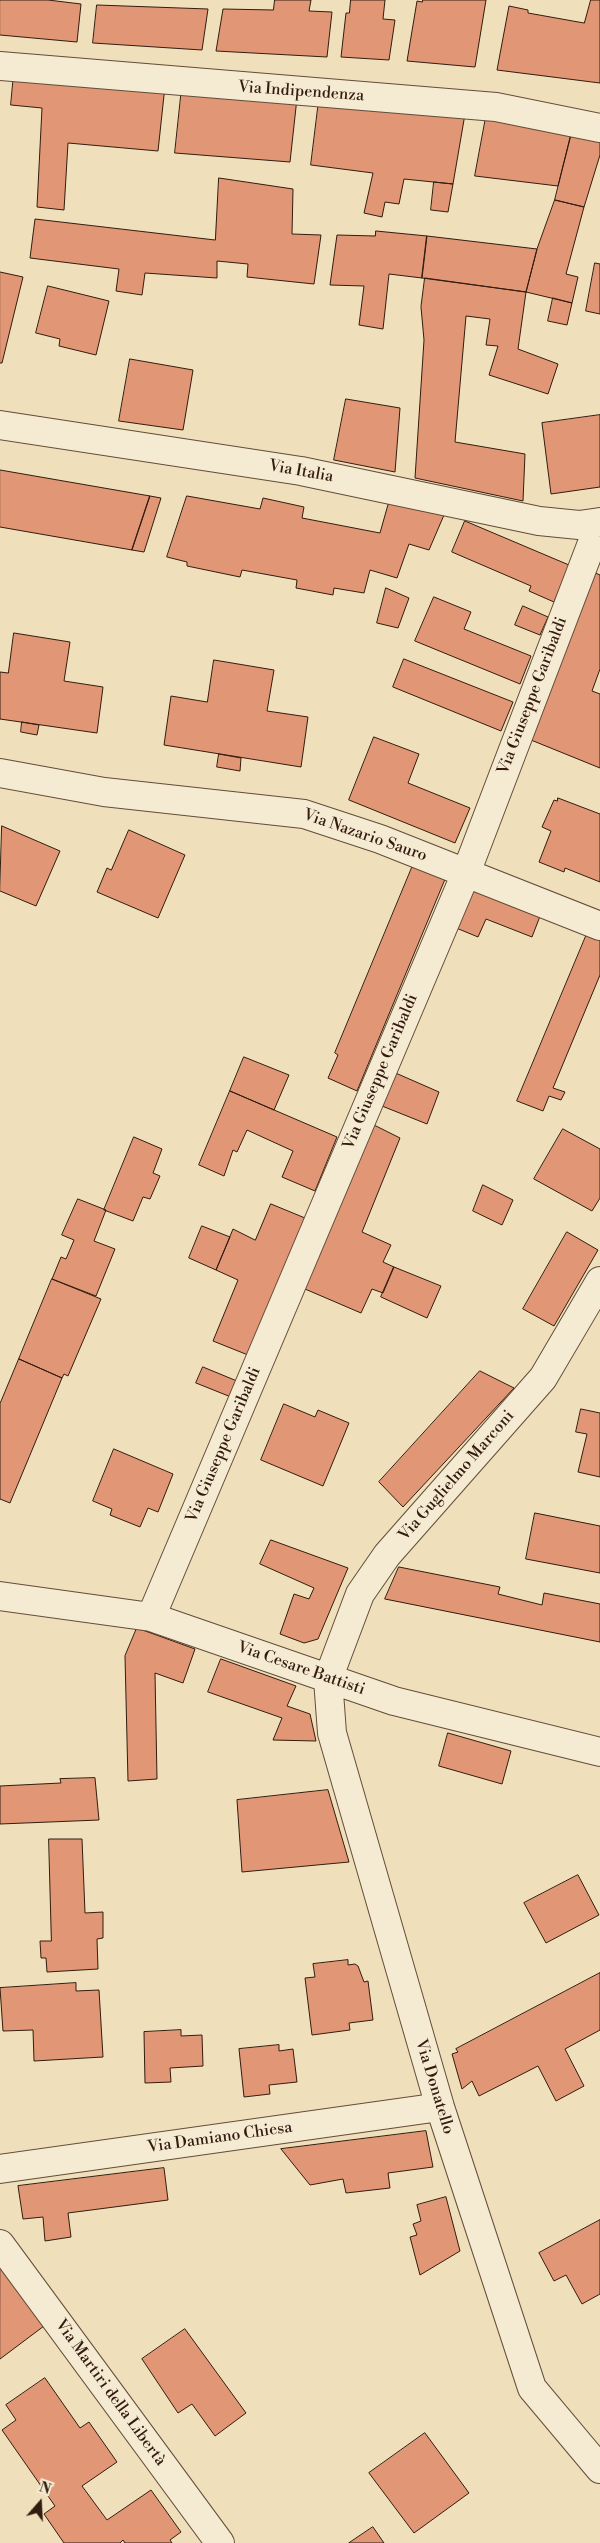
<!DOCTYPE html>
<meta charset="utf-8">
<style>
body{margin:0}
#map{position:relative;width:600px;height:2543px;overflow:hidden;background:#efdfba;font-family:"Libre Bodoni",serif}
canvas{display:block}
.north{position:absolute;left:15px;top:2478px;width:50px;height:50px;-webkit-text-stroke:4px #f5ead2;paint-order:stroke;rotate:19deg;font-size:14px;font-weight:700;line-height:20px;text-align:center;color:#331c0f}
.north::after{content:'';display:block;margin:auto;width:18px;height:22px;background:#331c0f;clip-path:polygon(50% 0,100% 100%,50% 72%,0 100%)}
</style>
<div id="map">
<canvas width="600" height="2543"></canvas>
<div class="north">N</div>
</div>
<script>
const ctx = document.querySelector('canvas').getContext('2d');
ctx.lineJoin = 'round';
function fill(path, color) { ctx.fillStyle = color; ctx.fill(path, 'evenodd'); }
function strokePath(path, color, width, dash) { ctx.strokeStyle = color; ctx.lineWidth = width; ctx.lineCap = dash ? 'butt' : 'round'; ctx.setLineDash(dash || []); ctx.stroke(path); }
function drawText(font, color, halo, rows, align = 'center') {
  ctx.font = font + ' "Libre Bodoni",serif'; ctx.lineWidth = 4; ctx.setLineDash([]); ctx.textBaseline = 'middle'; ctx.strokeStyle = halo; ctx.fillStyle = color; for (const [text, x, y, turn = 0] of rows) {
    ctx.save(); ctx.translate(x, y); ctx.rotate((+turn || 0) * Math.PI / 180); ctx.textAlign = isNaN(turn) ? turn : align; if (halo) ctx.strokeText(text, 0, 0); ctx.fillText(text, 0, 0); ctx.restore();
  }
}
const building = new Path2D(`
 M 0,0 L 48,0 L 81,4 L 77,42 L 0,35 Z
 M 275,0 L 311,0 L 309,11 L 332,12 L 327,57 L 216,51 L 223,9 L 273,10 Z
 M 351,0 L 385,0 L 383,19 L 395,20 L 389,60 L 341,57 L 346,13 L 349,13 Z
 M 423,0 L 486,0 L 475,67 L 407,61 L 417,1 L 422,2 Z
 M 591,0 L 600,0 L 600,83 L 497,70 L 509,6 L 528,10 L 528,13 L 584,23 Z
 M 97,5 L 208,9 L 202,50 L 93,43 Z
 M 14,73 L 165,86 L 158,151 L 68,143 L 64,210 L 37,207 L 42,108 L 11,105 Z
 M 182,87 L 297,98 L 290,162 L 175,153 Z
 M 319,100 L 465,114 L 453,184 L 404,179 L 399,204 L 385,202 L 382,217 L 364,213 L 373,173 L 311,165 Z
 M 486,117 L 573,127 L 558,186 L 475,176 Z
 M 573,127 L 600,133 L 600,155 L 584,207 L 555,200 Z
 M 219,178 L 293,189 L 292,234 L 321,235 L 314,284 L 247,277 L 248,264 L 217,261 L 217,278 L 145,273 L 142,295 L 116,291 L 119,269 L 30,258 L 35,219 L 215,240 Z
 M 434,182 L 453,184 L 448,212 L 431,210 Z
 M 555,200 L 584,207 L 566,274 L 578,277 L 572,303 L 526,292 L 537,249 Z
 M 376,231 L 427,236 L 422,278 L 389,274 L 383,329 L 359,325 L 364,286 L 330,285 L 337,235 L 375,236 Z
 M 427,236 L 537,249 L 526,292 L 422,278 Z
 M 595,263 L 600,264 L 600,314 L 586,311 Z
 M 0,272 L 23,277 L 2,363 L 0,363 Z
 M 425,278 L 526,292 L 518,349 L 558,364 L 548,394 L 489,375 L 498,346 L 486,345 L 490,319 L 466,316 L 455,442 L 525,454 L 523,501 L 415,478 L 424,340 L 421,307 Z
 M 48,286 L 109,301 L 96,355 L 59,346 L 60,339 L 36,333 Z
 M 553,298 L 572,303 L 567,325 L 548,321 Z
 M 130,359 L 193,370 L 183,430 L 119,421 Z
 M 346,399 L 400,408 L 395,472 L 334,460 Z
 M 600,415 L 600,487 L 551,494 L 542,423 Z
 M 0,470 L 150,496 L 132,550 L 0,527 Z
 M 150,496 L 161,498 L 144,552 L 132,550 Z
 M 187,496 L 260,509 L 263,498 L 304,507 L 302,518 L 380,533 L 389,501 L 444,515 L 429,550 L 409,544 L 397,578 L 370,570 L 364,593 L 334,588 L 333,595 L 296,588 L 297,580 L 242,570 L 240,577 L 187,566 L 187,562 L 167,557 Z
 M 465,521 L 569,565 L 554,602 L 529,591 L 531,586 L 452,552 Z
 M 593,572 L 600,575 L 600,669 L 592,691 L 600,694 L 600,768 L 526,738 Z
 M 386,588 L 409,598 L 398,628 L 377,623 Z
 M 434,597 L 471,612 L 464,629 L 531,656 L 520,684 L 415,641 Z
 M 523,606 L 548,617 L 540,635 L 515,625 Z
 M 14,633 L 70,642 L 64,681 L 103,687 L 97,733 L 0,719 L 0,672 L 8,673 Z
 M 404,659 L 513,702 L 501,731 L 393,687 Z
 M 214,660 L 274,670 L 267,711 L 308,717 L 301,767 L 164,745 L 171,696 L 207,702 Z
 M 22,722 L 39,725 L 37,735 L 21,732 Z
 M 374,737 L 419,754 L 408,783 L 470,808 L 455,843 L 349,800 Z
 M 219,754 L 241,758 L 240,771 L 217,767 Z
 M 558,798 L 600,814 L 600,882 L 565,868 L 564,872 L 539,862 L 551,831 L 542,827 L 554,800 L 557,801 Z
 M 2,826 L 60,851 L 36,906 L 0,891 Z
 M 129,830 L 185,855 L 158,918 L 97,892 L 107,868 L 111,870 Z
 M 416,858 L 448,872 L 357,1091 L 328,1078 L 338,1055 L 335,1053 Z
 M 467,881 L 542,911 L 532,937 L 486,919 L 478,937 L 449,925 Z
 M 589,929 L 600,934 L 600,975 L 553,1088 L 565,1092 L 561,1100 L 549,1096 L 543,1111 L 517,1101 Z
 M 244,1057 L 289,1075 L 274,1110 L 230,1091 Z
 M 391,1071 L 439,1092 L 427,1124 L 377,1104 Z
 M 230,1091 L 337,1137 L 315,1191 L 282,1177 L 293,1151 L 247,1130 L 237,1152 L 233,1150 L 224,1176 L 199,1165 Z
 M 370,1123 L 400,1138 L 362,1232 L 391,1245 L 383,1262 L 394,1267 L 383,1293 L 372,1289 L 361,1313 L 305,1289 Z
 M 563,1129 L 600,1149 L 600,1198 L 592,1211 L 534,1179 Z
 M 134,1137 L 162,1149 L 153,1173 L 160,1176 L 150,1199 L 143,1197 L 133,1221 L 104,1210 Z
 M 483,1185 L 513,1200 L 502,1225 L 473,1211 Z
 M 78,1199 L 106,1210 L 94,1241 L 115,1249 L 96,1296 L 52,1279 L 61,1257 L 66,1259 L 74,1240 L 62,1235 Z
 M 271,1204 L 305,1218 L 248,1355 L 213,1341 L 238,1280 L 216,1270 L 233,1229 L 255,1240 Z
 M 202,1226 L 230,1237 L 216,1270 L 189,1258 Z
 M 567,1232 L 598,1250 L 554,1326 L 523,1309 Z
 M 394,1267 L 441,1286 L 427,1318 L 381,1297 Z
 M 52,1279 L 101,1299 L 68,1376 L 64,1374 L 62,1378 L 19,1359 Z
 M 19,1359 L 62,1378 L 10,1503 L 0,1499 L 0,1404 Z
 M 203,1367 L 237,1381 L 231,1397 L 196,1383 Z
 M 480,1371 L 514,1388 L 403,1507 L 379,1482 Z
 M 284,1404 L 315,1417 L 318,1410 L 349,1423 L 323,1486 L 261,1460 Z
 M 581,1409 L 600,1413 L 600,1477 L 578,1472 L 587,1434 L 576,1432 Z
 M 114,1449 L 173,1474 L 158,1512 L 148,1508 L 140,1527 L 110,1515 L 112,1509 L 93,1501 Z
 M 535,1513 L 600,1526 L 600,1573 L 526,1559 Z
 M 271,1540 L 348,1568 L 318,1639 L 304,1643 L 280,1634 L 294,1594 L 309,1599 L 314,1588 L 260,1564 Z
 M 399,1567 L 500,1587 L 498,1594 L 542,1605 L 544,1593 L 600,1604 L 600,1642 L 385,1599 Z
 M 137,1628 L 195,1649 L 183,1683 L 155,1673 L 157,1779 L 128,1781 L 125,1656 Z
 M 221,1659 L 296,1686 L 287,1706 L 310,1714 L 316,1741 L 273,1740 L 282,1718 L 208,1692 Z
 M 448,1733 L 511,1751 L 502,1784 L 439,1766 Z
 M 95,1778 L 99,1820 L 0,1824 L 0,1786 L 61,1783 L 60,1779 Z
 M 328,1790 L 349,1862 L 242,1872 L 237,1800 Z
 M 49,1839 L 82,1839 L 85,1913 L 103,1912 L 103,1938 L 97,1939 L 98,1969 L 47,1972 L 46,1958 L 41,1958 L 40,1941 L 51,1941 Z
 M 578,1875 L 599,1915 L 546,1943 L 524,1903 Z
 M 348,1960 L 348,1965 L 355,1964 L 358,1966 L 364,1982 L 368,1981 L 373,2020 L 349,2023 L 350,2030 L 312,2035 L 305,1978 L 315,1977 L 313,1964 Z
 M 600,1973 L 600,2030 L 565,2049 L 584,2086 L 556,2101 L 538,2066 L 479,2096 L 472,2081 L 462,2089 L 452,2054 L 458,2052 L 456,2049 Z
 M 76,1983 L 76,1991 L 99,1990 L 103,2057 L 34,2061 L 33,2030 L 3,2031 L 0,1988 Z
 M 181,2030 L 181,2036 L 202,2035 L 203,2066 L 170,2068 L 171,2082 L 145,2083 L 144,2032 Z
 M 279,2045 L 279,2051 L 293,2049 L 297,2082 L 269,2085 L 270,2094 L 244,2097 L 239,2049 Z
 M 426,2131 L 433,2167 L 388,2173 L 390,2188 L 346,2193 L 343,2179 L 310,2185 L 281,2149 Z
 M 164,2168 L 168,2200 L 68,2213 L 71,2237 L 45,2241 L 43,2217 L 23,2219 L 18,2186 Z
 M 446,2197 L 460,2251 L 420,2275 L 410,2237 L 417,2235 L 413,2224 L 421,2221 L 417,2205 Z
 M 600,2220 L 600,2294 L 582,2304 L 566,2275 L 554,2281 L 539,2253 Z
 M 0,2266 L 44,2326 L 0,2359 Z
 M 185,2329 L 246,2413 L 215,2436 L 192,2404 L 178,2413 L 142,2359 Z
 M 45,2378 L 80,2428 L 89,2422 L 117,2462 L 82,2486 L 107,2520 L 151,2490 L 181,2532 L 170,2540 L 172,2543 L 125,2543 L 123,2540 L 120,2543 L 64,2543 L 44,2514 L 55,2506 L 2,2430 L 16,2420 L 6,2405 Z
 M 425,2433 L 469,2493 L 414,2533 L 369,2473 Z
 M 373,2527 L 384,2543 L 349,2543 Z`);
const minor = new Path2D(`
 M 0,66 L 496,107 L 600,128
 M 0,425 L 301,471 L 539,521 L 579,525 L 600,522
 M 0,773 L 104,792 L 304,814 L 380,839 L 600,926
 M 600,1281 L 543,1378 L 387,1555 L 360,1594 L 328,1679 L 332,1733 L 440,2107 L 532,2388 L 600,2469
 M 0,1596 L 151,1617 L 394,1701 L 600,1752
 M 151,1617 L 466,873 L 600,522
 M 0,2169 L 440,2107
 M 0,2244 L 220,2543`);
const streetNames = [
 ["Via Indipendenza",301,92,4],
 ["Via Italia",301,472,10],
 ["Via Giuseppe Garibaldi",533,696,-69],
 ["Via Nazario Sauro",365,836,19],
 ["Via Giuseppe Garibaldi",381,1072,-67],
 ["Via Giuseppe Garibaldi",224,1445,-67],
 ["Via Guglielmo Marconi",457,1476,-49],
 ["Via Cesare Battisti",301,1669,19],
 ["Via Donatello",434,2087,73],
 ["Via Damiano Chiesa",220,2138,-8],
 ["Via Martiri della Libertà",110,2393,54]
];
fill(building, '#e19675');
strokePath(building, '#331c0f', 1);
strokePath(minor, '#624d3a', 30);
strokePath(minor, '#f5ead2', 28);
drawText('16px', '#331c0f', '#f5ead2', streetNames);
</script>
